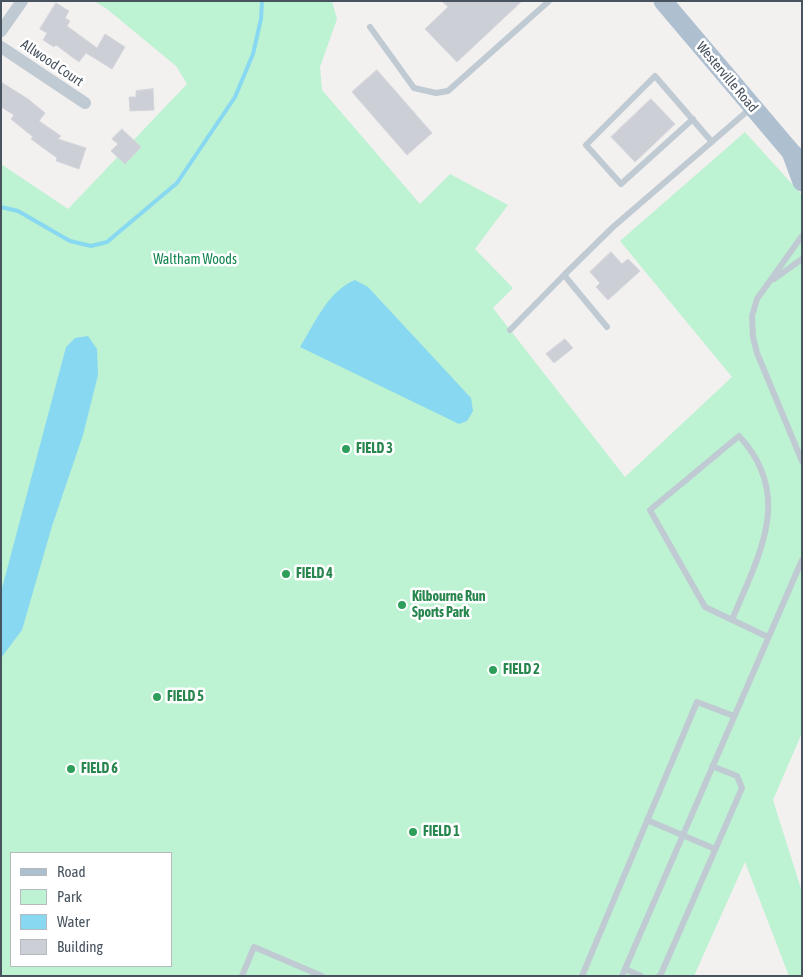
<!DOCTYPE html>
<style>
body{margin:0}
#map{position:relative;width:803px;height:977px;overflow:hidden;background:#f3f0f0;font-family:"Asap Condensed",sans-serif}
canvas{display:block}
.frame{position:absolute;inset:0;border:2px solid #47535f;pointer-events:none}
.legend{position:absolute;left:10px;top:852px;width:162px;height:115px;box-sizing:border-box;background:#fff;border:1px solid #b5babf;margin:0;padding:6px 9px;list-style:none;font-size:15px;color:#47535f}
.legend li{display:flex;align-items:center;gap:10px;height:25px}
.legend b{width:25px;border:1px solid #b5babf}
</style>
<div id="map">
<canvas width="803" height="977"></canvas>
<div class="frame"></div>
<ul class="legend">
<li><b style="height:6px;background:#aebfd0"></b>Road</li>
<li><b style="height:14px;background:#bdf2d3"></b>Park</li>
<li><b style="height:14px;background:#88d8f1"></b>Water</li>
<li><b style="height:14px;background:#cccfd5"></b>Building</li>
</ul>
</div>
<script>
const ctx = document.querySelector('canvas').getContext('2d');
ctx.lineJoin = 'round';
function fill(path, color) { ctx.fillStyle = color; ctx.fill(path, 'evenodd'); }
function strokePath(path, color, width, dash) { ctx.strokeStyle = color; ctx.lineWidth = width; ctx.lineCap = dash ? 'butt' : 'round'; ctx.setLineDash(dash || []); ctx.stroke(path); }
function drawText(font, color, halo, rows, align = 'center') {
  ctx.font = font + ' "Asap Condensed",sans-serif'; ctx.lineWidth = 5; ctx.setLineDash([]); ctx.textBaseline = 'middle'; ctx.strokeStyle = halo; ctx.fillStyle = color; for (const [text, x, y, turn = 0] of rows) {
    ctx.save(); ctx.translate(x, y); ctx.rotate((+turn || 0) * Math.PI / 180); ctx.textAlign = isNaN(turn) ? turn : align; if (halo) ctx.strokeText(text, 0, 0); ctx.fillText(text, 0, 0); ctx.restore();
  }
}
const green = new Path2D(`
 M 94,1 L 332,1 L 337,19 L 320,67 L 322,90 L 420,204 L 450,174 L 508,205 L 475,249 L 513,288 L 493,308 L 625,477 L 732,377 L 620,241 L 745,132 L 802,195 L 802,733 L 773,800 L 802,892 L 802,976 L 789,976 L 745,862 L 694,976 L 1,976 L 1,164 L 68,209 L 187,84 L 176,66 L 107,9 ZM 11,853 L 171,853 L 171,966 L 11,966 Z`);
const water = new Path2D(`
 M 355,280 L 368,287 L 471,398 L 473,411 L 467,421 L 459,424 L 300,347 C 315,323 328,291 355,280 Z
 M 88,336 L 97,349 L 98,375 L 83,435 L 52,526 L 22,630 L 1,658 L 1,592 L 66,347 L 75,338 Z`);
const stream = new Path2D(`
 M 1,207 L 18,211 L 70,241 L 91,246 L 107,242 L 177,183 L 235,97 L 253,54 L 261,19 L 262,1`);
const building = new Path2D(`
 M 442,1 L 522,1 L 457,62 L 425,29 L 448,7 Z
 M 56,3 L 69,11 L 65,18 L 70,21 L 67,26 L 97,48 L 105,34 L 125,47 L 112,69 L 86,53 L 79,62 L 56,45 L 54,47 L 43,40 L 47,33 L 40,29 Z
 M 377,70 L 432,133 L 407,155 L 352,92 Z
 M 1,82 L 28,99 L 45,113 L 39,121 L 61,136 L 58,139 L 86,148 L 79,169 L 56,161 L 57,158 L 31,139 L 33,137 L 11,119 L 14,115 L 1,107 Z
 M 153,89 L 154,110 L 130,111 L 129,97 L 136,97 L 136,91 Z
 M 651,99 L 675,124 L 635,162 L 611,137 Z
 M 122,129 L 141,147 L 125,164 L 111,151 L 118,144 L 112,139 Z
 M 611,252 L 622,264 L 628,259 L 640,271 L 608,300 L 596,287 L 600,283 L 590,272 Z
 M 565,339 L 573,348 L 554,363 L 546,354 Z`);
const service = new Path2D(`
 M 370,27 L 414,88 L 436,93 L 448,91 L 549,1
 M 693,119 L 621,184 L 586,145 L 655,76 L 712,142
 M 802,236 L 757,299 L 752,316 L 753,337 L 757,353 L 802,461
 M 774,279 L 802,259
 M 607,327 L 564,275 L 613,227 L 751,108
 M 510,330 L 564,275
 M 732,620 C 758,556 795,496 739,436 L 650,510 L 705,607 L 768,637
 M 647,820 L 715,849
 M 625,969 L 641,976
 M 242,976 L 254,947 L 322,976
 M 582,976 L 697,702 L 734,716
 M 622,976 L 802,560
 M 659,976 L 661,974 L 742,788 L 737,776 L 712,766`);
const minor = new Path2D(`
 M 1,31 L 22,1
 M 1,47 L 85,103`);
const primary = new Path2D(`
 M 663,1 L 791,152 L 802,162
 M 791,152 L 802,182`);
const markers = [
 [346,449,5,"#2e9e5b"],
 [286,574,5,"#2e9e5b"],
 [402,605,5,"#2e9e5b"],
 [493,670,5,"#2e9e5b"],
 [157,697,5,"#2e9e5b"],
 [71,769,5,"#2e9e5b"],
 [413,832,5,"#2e9e5b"]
];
const streetNames = [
 ["Allwood Court",52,63,34],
 ["Westerville Road",727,77,50]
];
const parkNames = [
 ["Waltham Woods",195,260]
];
const leisureNames = [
 ["FIELD 3",356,449],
 ["FIELD 4",296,574],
 ["Kilbourne Run",412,597],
 ["Sports Park",412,613],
 ["FIELD 2",503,670],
 ["FIELD 5",167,697],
 ["FIELD 6",81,769],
 ["FIELD 1",423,832]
];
fill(green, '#bdf2d3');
fill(water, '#88d8f1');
strokePath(stream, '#88d8f1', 4);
fill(building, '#cccfd5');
strokePath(building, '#d4d6dc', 1);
strokePath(service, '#c0cad2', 6);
strokePath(minor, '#c0cad2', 12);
strokePath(primary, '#aebfd0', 19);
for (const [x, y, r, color] of markers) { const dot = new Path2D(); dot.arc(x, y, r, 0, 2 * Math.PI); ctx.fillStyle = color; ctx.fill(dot); strokePath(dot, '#fff', 2); }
drawText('14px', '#47535f', '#fff', streetNames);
drawText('14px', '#12854f', '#fff', parkNames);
drawText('bold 14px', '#27864d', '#fff', leisureNames, 'left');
</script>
